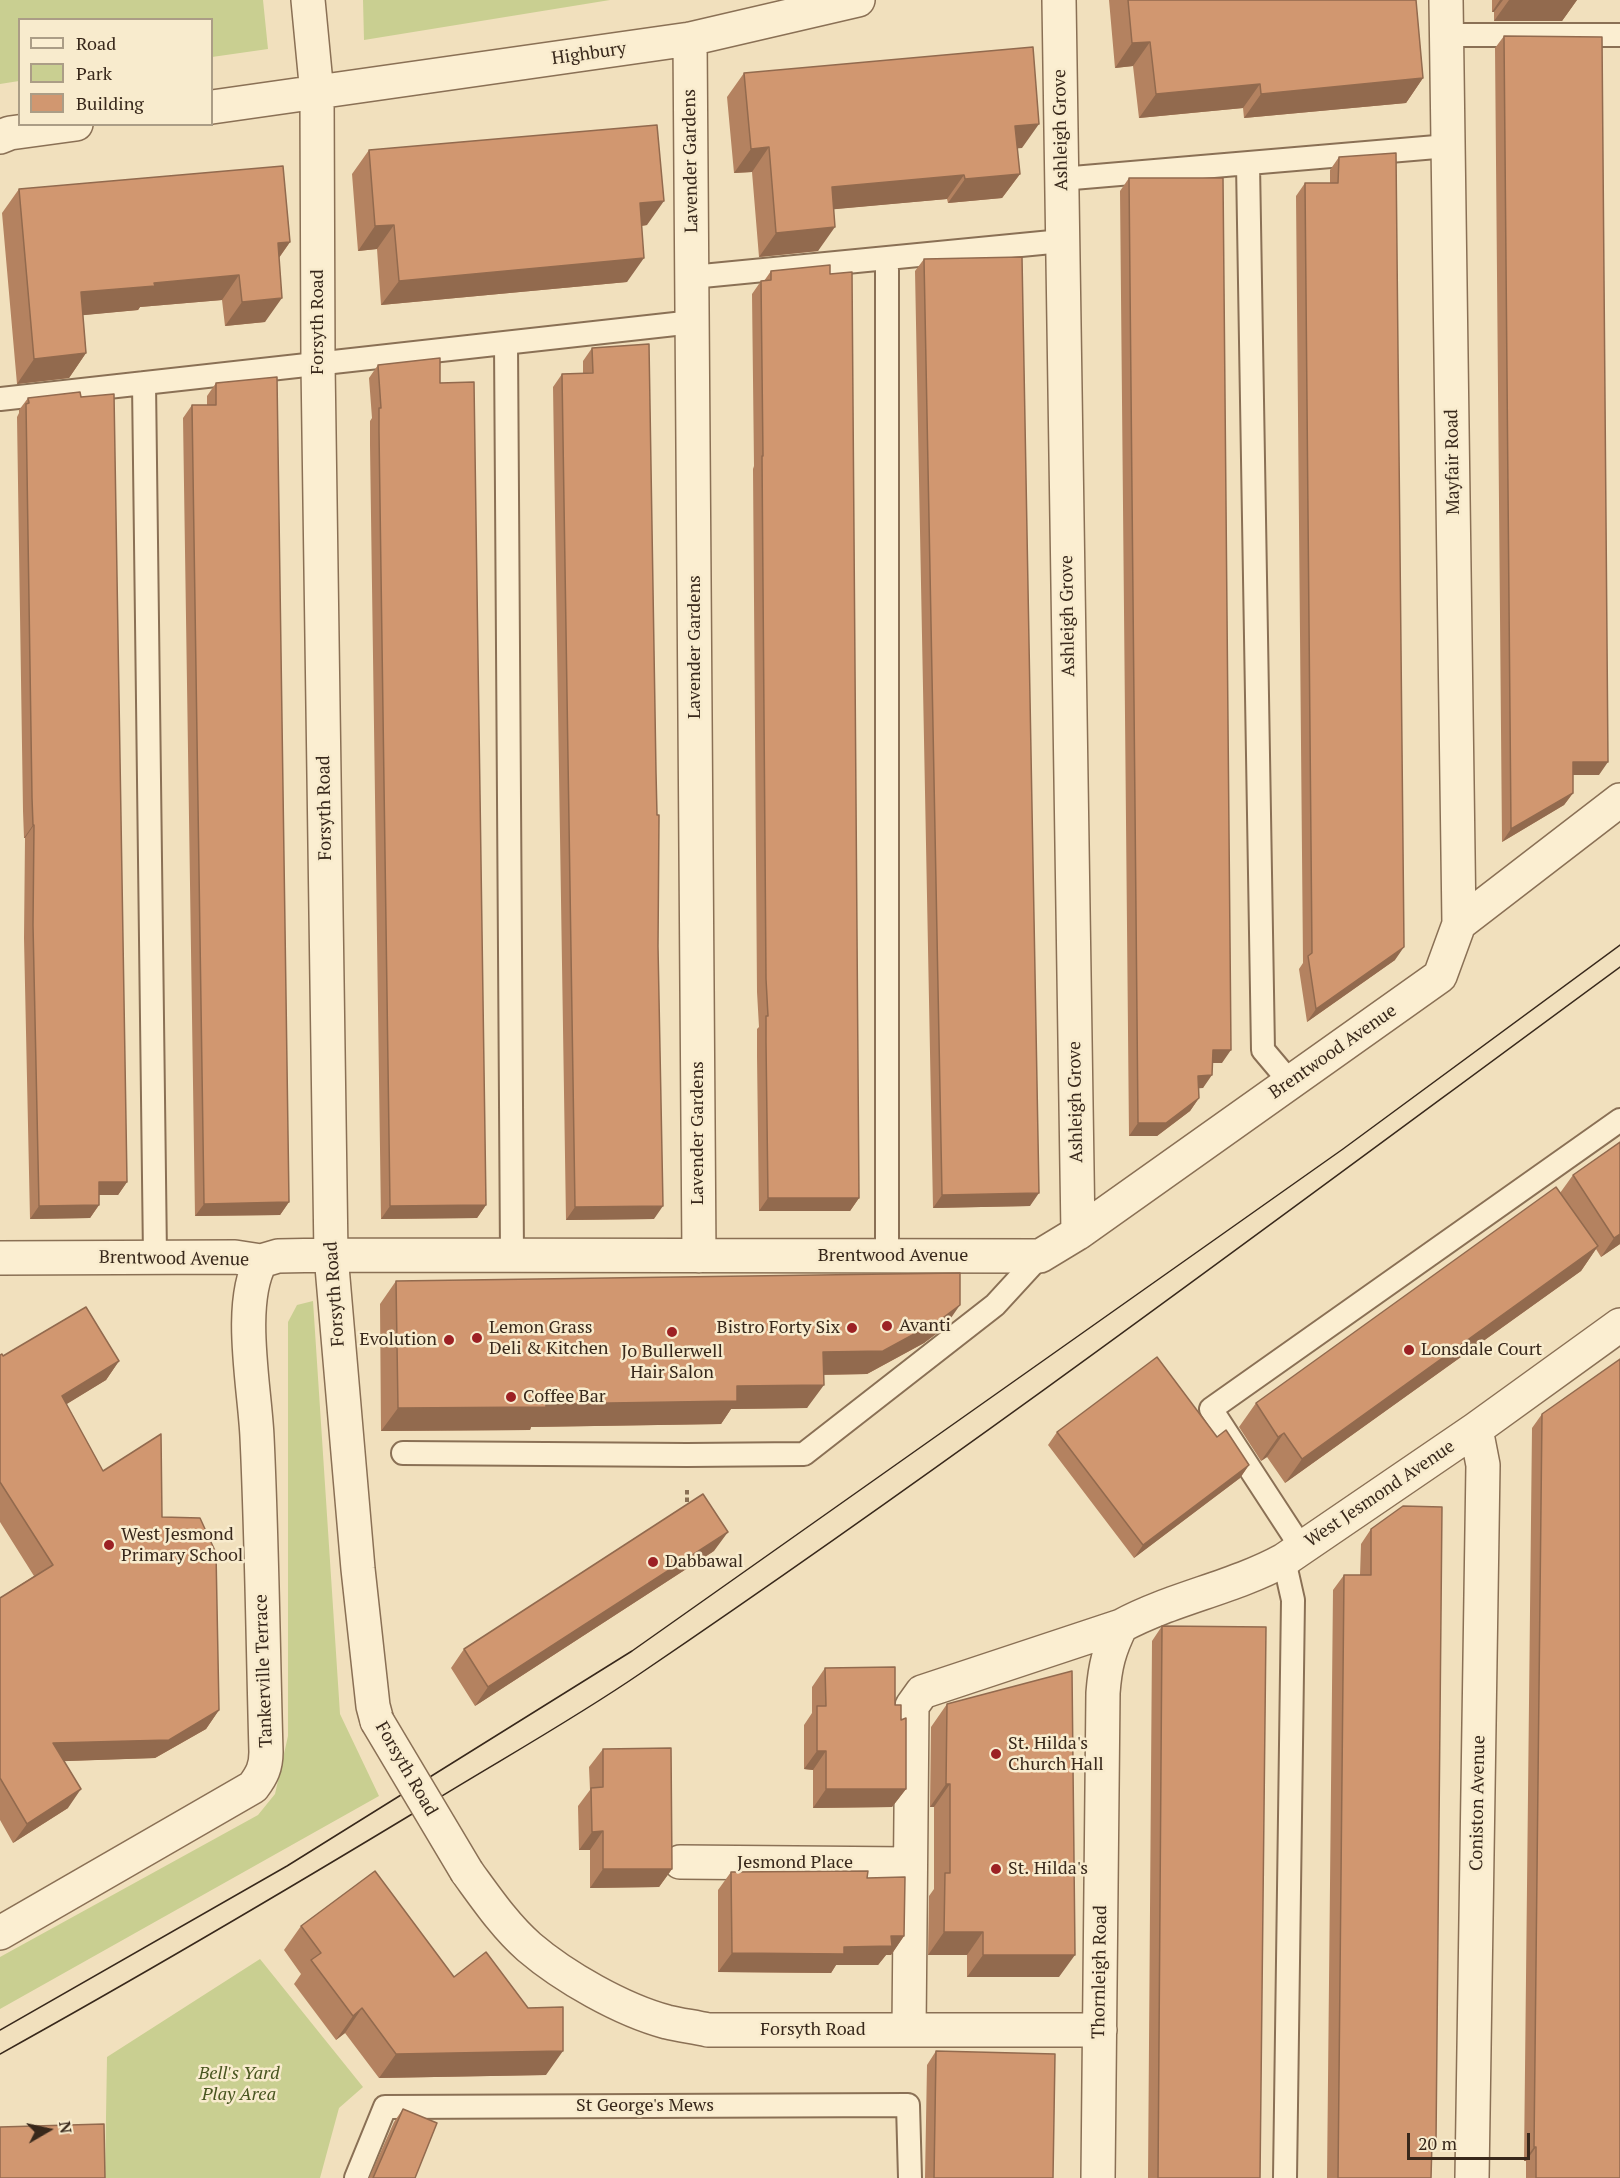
<!DOCTYPE html>
<style>
body{margin:0}
#map{position:relative;width:1620px;height:2178px;overflow:hidden;background:#f1e0bd;font-family:"PT Serif",serif}
canvas{display:block}
.legend{position:absolute;left:18px;top:18px;width:195px;height:108px;box-sizing:border-box;background:#f8ebcd;border:2px solid #ab9d86;margin:0;padding:8px 10px;list-style:none;font-size:18px;color:#38281b}
.legend li{display:flex;align-items:center;gap:12px;height:30px}
.legend b{width:30px;border:2px solid #ab9d86}
.north{position:absolute;left:18px;top:2100px;width:60px;height:60px;-webkit-text-stroke:4px #f8ebcd;paint-order:stroke;rotate:81deg;font-size:16px;font-weight:700;line-height:24px;text-align:center;color:#38281b}
.north::after{content:'';display:block;margin:auto;width:21px;height:27px;background:#38281b;clip-path:polygon(50% 0,100% 100%,50% 72%,0 100%)}
.scale{position:absolute;left:1407px;top:2133px;width:123px;height:27px;box-sizing:border-box;border:3px solid #38281b;border-top:0;padding-left:8px;font-size:18px;line-height:21px;white-space:nowrap;color:#38281b;-webkit-text-stroke:4px #f8ebcd;paint-order:stroke}
</style>
<div id="map">
<canvas width="1620" height="2178"></canvas>
<ul class="legend">
<li><b style="height:8px;background:#fbeed1"></b>Road</li>
<li><b style="height:16px;background:#c9cf91"></b>Park</li>
<li><b style="height:16px;background:#d19770"></b>Building</li>
</ul>
<div class="north">N</div>
<div class="scale">20 m</div>
</div>
<script>
const ctx = document.querySelector('canvas').getContext('2d');
ctx.lineJoin = 'round';
function fill(path, color) { ctx.fillStyle = color; ctx.fill(path, 'evenodd'); }
function strokePath(path, color, width, dash) { ctx.strokeStyle = color; ctx.lineWidth = width; ctx.lineCap = dash ? 'butt' : 'round'; ctx.setLineDash(dash || []); ctx.stroke(path); }
function drawText(font, color, halo, rows, align = 'center') {
  ctx.font = font + ' "PT Serif",serif'; ctx.lineWidth = 5; ctx.setLineDash([]); ctx.textBaseline = 'middle'; ctx.strokeStyle = halo; ctx.fillStyle = color; for (const [text, x, y, turn = 0] of rows) {
    ctx.save(); ctx.translate(x, y); ctx.rotate((+turn || 0) * Math.PI / 180); ctx.textAlign = isNaN(turn) ? turn : align; if (halo) ctx.strokeText(text, 0, 0); ctx.fillText(text, 0, 0); ctx.restore();
  }
}
const green = new Path2D(`
 M 0,0 L 263,0 L 268,49 L 212,57 L 212,20 L 20,20 L 19,81 L 0,84 Z
 M 363,0 L 610,0 L 364,40 Z
 M 313,1301 L 340,1714 L 379,1796 L 0,2009 L 0,1957 L 258,1815 L 275,1794 L 288,1736 L 288,1322 L 297,1305 Z
 M 260,1959 L 363,2087 L 339,2108 L 320,2178 L 105,2178 L 107,2057 Z`);
const path = new Path2D(`
 M 687,1502 L 687,1489`);
const service = new Path2D(`
 M 1447,35 L 1620,35
 M 1248,164 L 1263,1050 L 1290,1082
 M 1061,179 L 1448,146
 M 887,259 L 887,1256
 M 692,277 L 1062,241
 M 506,343 L 512,1255
 M 144,383 L 155,1256
 M 0,399 L 693,322
 M 403,1453 L 687,1455 L 804,1454 L 995,1305 L 1040,1256
 M 1301,1547 L 1211,1409 L 1620,1120
 M 1284,1560 L 1293,1600 L 1285,2178
 M 356,2178 L 385,2107 L 908,2105 L 910,2178`);
const minor = new Path2D(`
 M 308,0 L 317,94 L 318,364 L 331,1255 L 358,1569 L 373,1706 L 377,1721
 M 1059,0 L 1078,1233
 M 1446,0 L 1459,924
 M 690,39 L 699,1256
 M 212,107 L 690,39 L 858,0
 M 0,137 L 10,133 L 76,124
 M 0,1258 L 235,1257 L 261,1261 L 278,1256 L 331,1255 L 1040,1256 L 1078,1233 L 1440,976 L 1459,924 L 1620,800
 M 680,1862 L 909,1864
 M 467,1872 C 486,1898 505,1926 529,1947 C 564,1977 622,2010 667,2022 C 680,2025 694,2027 708,2030 L 1100,2030
 M 0,1933 L 253,1787 C 262,1775 266,1767 266,1752 C 263,1647 262,1542 257,1437 C 255,1389 237,1304 261,1261
 M 909,2030 L 912,1706 L 922,1692 L 1121,1626 C 1173,1598 1233,1588 1284,1560 L 1476,1429 L 1620,1325
 M 1098,2178 L 1103,1693 C 1105,1666 1109,1650 1121,1626
 M 1472,2178 L 1483,1465 L 1476,1429`);
const tram = new Path2D(`
 M 0,2030 L 287,1866 L 632,1651 L 1343,1149 L 1620,945
 M 0,2054 C 146,1973 290,1888 432,1802 C 502,1759 574,1719 641,1673 C 974,1447 1296,1205 1620,967`);
const minorBridge = new Path2D(`
 M 377,1721 L 467,1872`);
const wall = new Path2D(`
 M 1109,0 L 1416,0 L 1423,78 L 1406,103 L 1244,118 L 1243,108 L 1139,118 L 1133,66 L 1115,68 Z
 M 1492,0 L 1577,0 L 1562,21 L 1494,21 L 1494,12 L 1492,12 Z
 M 1504,36 L 1599,775 L 1573,775 L 1573,793 L 1564,805 L 1502,842 L 1495,48 Z
 M 744,73 L 1022,148 L 1017,148 L 1020,174 L 1002,198 L 948,203 L 947,199 L 834,209 L 818,251 L 759,257 L 752,172 L 734,173 L 727,97 Z
 M 369,150 L 647,225 L 642,226 L 627,282 L 381,305 L 377,249 L 358,251 L 352,174 Z
 M 1339,157 L 1395,960 L 1307,1022 L 1299,969 L 1303,963 L 1296,196 L 1305,183 L 1330,183 L 1330,170 Z
 M 1129,178 L 1222,1063 L 1212,1063 L 1203,1088 L 1199,1088 L 1199,1098 L 1190,1111 L 1157,1136 L 1129,1136 L 1120,191 Z
 M 19,189 L 290,242 L 279,258 L 265,322 L 225,326 L 222,300 L 140,307 L 138,310 L 83,315 L 86,353 L 69,378 L 17,384 L 2,213 Z
 M 924,259 L 1030,1206 L 933,1208 L 915,271 Z
 M 771,271 L 859,1198 L 850,1211 L 759,1211 L 757,1056 L 757,1029 L 759,1027 L 757,992 L 753,469 L 754,466 L 752,294 L 761,281 L 764,281 Z
 M 592,348 L 654,1219 L 566,1220 L 553,387 L 562,374 L 583,373 L 583,361 Z
 M 378,365 L 440,383 L 486,1205 L 477,1218 L 381,1219 L 370,445 L 370,421 L 372,418 L 369,378 Z
 M 216,383 L 289,1202 L 280,1215 L 195,1216 L 183,418 L 192,405 L 207,405 L 207,396 Z
 M 28,398 L 127,1182 L 118,1195 L 99,1195 L 99,1205 L 90,1218 L 30,1219 L 24,938 L 25,838 L 24,838 L 23,811 L 17,417 L 19,413 L 19,410 Z
 M 1620,1142 L 1620,1244 L 1601,1257 L 1596,1249 L 1581,1271 L 1285,1483 L 1267,1457 L 1261,1461 L 1239,1427 L 1256,1403 L 1560,1193 L 1573,1175 Z
 M 396,1281 L 944,1328 L 924,1343 L 867,1374 L 823,1375 L 807,1408 L 731,1409 L 721,1424 L 531,1427 L 530,1430 L 381,1431 L 380,1304 Z
 M 0,1355 L 119,1361 L 106,1380 L 66,1404 L 103,1471 L 162,1517 L 219,1710 L 206,1729 L 155,1758 L 64,1761 L 68,1808 L 13,1843 L 0,1820 L 0,1598 L 34,1576 L 0,1522 Z
 M 1542,1414 L 1620,2178 L 1526,2178 L 1526,2161 L 1524,2161 L 1532,1428 Z
 M 1057,1432 L 1217,1437 L 1249,1465 L 1240,1478 L 1134,1558 L 1048,1445 Z
 M 1371,1529 L 1432,2148 L 1431,2178 L 1327,2178 L 1333,1590 L 1344,1575 L 1360,1575 L 1361,1544 Z
 M 714,1551 L 475,1706 L 451,1668 L 464,1649 Z
 M 1162,1626 L 1260,2178 L 1148,2178 L 1152,1641 Z
 M 825,1668 L 895,1705 L 901,1720 L 906,1789 L 892,1807 L 813,1808 L 813,1770 L 804,1769 L 804,1725 L 812,1713 L 812,1687 Z
 M 947,1704 L 1059,1977 L 967,1977 L 967,1955 L 928,1955 L 929,1896 L 934,1889 L 934,1807 L 930,1807 L 931,1727 Z
 M 603,1749 L 672,1869 L 659,1887 L 590,1888 L 590,1850 L 579,1850 L 578,1806 L 590,1790 L 589,1767 Z
 M 731,1872 L 867,1878 L 904,1936 L 891,1955 L 886,1955 L 878,1965 L 836,1965 L 831,1973 L 718,1972 L 718,1890 Z
 M 301,1926 L 454,1977 L 546,2075 L 379,2078 L 345,2033 L 336,2040 L 294,1984 L 301,1974 L 284,1950 Z
 M 936,2051 L 1053,2178 L 925,2178 L 927,2065 Z
 M 403,2109 L 415,2178 L 369,2178 L 394,2122 Z`);
const shadedWall = new Path2D(`
 M 1500,0 L 1503,0 L 1494,12 L 1492,12 Z
 M 1509,0 L 1577,0 L 1562,21 L 1494,21 Z
 M 1150,42 L 1133,66 L 1115,68 L 1132,43 Z
 M 1423,78 L 1406,103 L 1244,118 L 1261,94 Z
 M 1260,84 L 1243,108 L 1139,118 L 1156,94 Z
 M 1039,124 L 1022,148 L 998,150 L 1015,126 Z
 M 769,147 L 752,172 L 734,173 L 751,149 Z
 M 1020,174 L 1002,198 L 948,203 L 965,179 Z
 M 964,175 L 947,199 L 815,211 L 832,187 Z
 M 664,201 L 647,225 L 623,228 L 640,203 Z
 M 394,225 L 377,249 L 358,251 L 375,226 Z
 M 835,227 L 818,251 L 759,257 L 776,233 Z
 M 290,242 L 273,266 L 278,243 Z
 M 644,258 L 627,282 L 381,305 L 399,281 Z
 M 239,275 L 222,300 L 140,307 L 138,310 L 64,317 L 81,292 L 154,283 Z
 M 282,298 L 265,322 L 225,326 L 242,302 Z
 M 86,353 L 69,378 L 17,384 L 34,359 Z
 M 1573,762 L 1608,762 L 1599,775 L 1564,775 Z
 M 1573,793 L 1564,805 L 1502,842 L 1511,829 Z
 M 33,825 L 34,825 L 25,838 L 24,838 Z
 M 1404,947 L 1395,960 L 1307,1022 L 1316,1009 Z
 M 1213,1050 L 1231,1050 L 1222,1063 L 1204,1063 Z
 M 1212,1075 L 1203,1088 L 1189,1089 L 1198,1076 Z
 M 1199,1098 L 1190,1111 L 1157,1136 L 1129,1136 L 1138,1123 Z
 M 99,1182 L 127,1182 L 118,1195 L 90,1195 Z
 M 1039,1193 L 1030,1206 L 933,1208 L 942,1195 Z
 M 768,1198 L 859,1198 L 850,1211 L 759,1211 Z
 M 289,1202 L 280,1215 L 195,1216 L 204,1204 Z
 M 99,1205 L 90,1218 L 30,1219 L 39,1206 Z
 M 486,1205 L 477,1218 L 381,1219 L 390,1206 Z
 M 663,1206 L 654,1219 L 566,1220 L 575,1207 Z
 M 1620,1234 L 1620,1244 L 1601,1257 L 1614,1238 Z
 M 1598,1246 L 1581,1271 L 1285,1483 L 1302,1459 Z
 M 960,1305 L 944,1328 L 924,1343 L 867,1374 L 806,1375 L 823,1352 Z
 M 119,1361 L 106,1380 L 49,1415 L 62,1396 Z
 M 824,1385 L 807,1408 L 731,1409 L 721,1424 L 531,1427 L 530,1430 L 381,1431 L 398,1408 L 546,1404 L 737,1386 Z
 M 1284,1433 L 1267,1457 L 1261,1461 L 1278,1437 Z
 M 1249,1465 L 1240,1478 L 1134,1558 L 1143,1545 Z
 M 728,1532 L 714,1551 L 475,1706 L 488,1687 Z
 M 219,1710 L 206,1729 L 155,1758 L 40,1762 L 53,1743 Z
 M 817,1751 L 826,1751 L 813,1770 L 804,1769 Z
 M 946,1784 L 950,1784 L 934,1807 L 930,1807 Z
 M 81,1789 L 68,1808 L 13,1843 L 27,1824 Z
 M 826,1789 L 906,1789 L 892,1807 L 813,1808 Z
 M 603,1831 L 590,1850 L 579,1850 L 592,1832 Z
 M 603,1869 L 672,1869 L 659,1887 L 590,1888 Z
 M 944,1932 L 983,1932 L 967,1955 L 928,1955 Z
 M 891,1936 L 904,1936 L 891,1955 L 886,1955 L 878,1965 L 836,1965 L 831,1973 L 718,1972 L 732,1953 L 844,1947 Z
 M 983,1955 L 1075,1955 L 1059,1977 L 967,1977 Z
 M 362,2008 L 345,2033 L 336,2040 L 353,2016 Z
 M 563,2051 L 546,2075 L 379,2078 L 396,2054 Z
 M 1534,2147 L 1536,2147 L 1526,2161 L 1524,2161 Z`);
const building = new Path2D(`
 M 1128,0 L 1416,0 L 1423,78 L 1261,94 L 1260,84 L 1156,94 L 1150,42 L 1132,43 Z
 M 1504,36 L 1602,37 L 1608,762 L 1573,762 L 1573,793 L 1511,829 Z
 M 1033,47 L 1039,124 L 1015,126 L 1020,174 L 965,179 L 964,175 L 832,187 L 835,227 L 776,233 L 769,147 L 751,149 L 744,73 Z
 M 657,125 L 664,201 L 640,203 L 644,258 L 399,281 L 394,225 L 375,226 L 369,150 Z
 M 1396,153 L 1404,947 L 1316,1009 L 1308,956 L 1312,953 L 1305,183 L 1338,183 L 1339,157 Z
 M 283,166 L 290,242 L 278,243 L 282,298 L 242,302 L 239,275 L 154,283 L 155,286 L 81,292 L 86,353 L 34,359 L 19,189 Z
 M 1129,178 L 1223,178 L 1231,1050 L 1213,1050 L 1212,1075 L 1198,1076 L 1199,1098 L 1166,1123 L 1138,1123 Z
 M 1022,257 L 1039,1193 L 942,1195 L 924,259 Z
 M 830,265 L 830,274 L 852,272 L 859,1198 L 768,1198 L 766,1043 L 766,1016 L 768,1016 L 766,979 L 762,456 L 763,456 L 761,281 L 771,280 L 771,271 Z
 M 649,344 L 656,772 L 657,815 L 659,815 L 658,946 L 663,1206 L 575,1207 L 562,374 L 593,373 L 592,348 Z
 M 440,358 L 440,383 L 474,382 L 486,1205 L 390,1206 L 379,432 L 379,408 L 381,408 L 378,365 Z
 M 277,377 L 289,1202 L 204,1204 L 192,405 L 216,405 L 216,383 Z
 M 80,392 L 81,397 L 114,394 L 127,1182 L 99,1182 L 99,1205 L 39,1206 L 33,925 L 34,825 L 33,825 L 32,798 L 26,404 L 29,403 L 28,398 Z
 M 1620,1142 L 1620,1234 L 1614,1238 L 1573,1175 Z
 M 1556,1187 L 1598,1246 L 1302,1459 L 1284,1433 L 1278,1437 L 1256,1403 Z
 M 960,1273 L 960,1305 L 940,1320 L 883,1351 L 823,1352 L 824,1385 L 737,1386 L 737,1401 L 546,1404 L 546,1407 L 398,1408 L 396,1281 Z
 M 86,1307 L 119,1361 L 62,1396 L 103,1471 L 161,1434 L 162,1517 L 200,1518 L 216,1553 L 219,1710 L 169,1740 L 53,1743 L 81,1789 L 27,1824 L 0,1778 L 0,1598 L 53,1565 L 0,1482 L 0,1355 L 2,1354 L 3,1356 Z
 M 1157,1357 L 1217,1437 L 1226,1430 L 1249,1465 L 1143,1545 L 1057,1432 Z
 M 1620,1359 L 1620,2178 L 1536,2178 L 1536,2147 L 1534,2147 L 1542,1414 Z
 M 703,1494 L 728,1532 L 488,1687 L 464,1649 Z
 M 1403,1506 L 1442,1507 L 1436,2142 L 1432,2142 L 1431,2178 L 1338,2178 L 1344,1575 L 1371,1575 L 1371,1529 Z
 M 1162,1626 L 1266,1627 L 1260,2178 L 1158,2178 Z
 M 895,1667 L 895,1705 L 901,1705 L 901,1720 L 906,1718 L 906,1789 L 826,1789 L 826,1751 L 817,1751 L 817,1706 L 826,1706 L 825,1668 Z
 M 1072,1671 L 1075,1955 L 983,1955 L 983,1932 L 944,1932 L 945,1873 L 950,1873 L 950,1784 L 946,1784 L 947,1704 Z
 M 671,1748 L 672,1869 L 603,1869 L 603,1831 L 592,1832 L 591,1788 L 603,1787 L 603,1749 Z
 M 375,1871 L 454,1977 L 486,1952 L 528,2008 L 563,2007 L 563,2051 L 396,2054 L 362,2008 L 353,2016 L 311,1960 L 321,1953 L 301,1926 Z
 M 868,1871 L 867,1878 L 905,1877 L 904,1936 L 891,1936 L 892,1946 L 844,1947 L 844,1954 L 732,1953 L 731,1872 Z
 M 936,2051 L 1055,2054 L 1053,2178 L 934,2178 Z
 M 403,2109 L 437,2123 L 415,2178 L 373,2178 Z
 M 104,2124 L 105,2178 L 0,2178 L 0,2127 Z`);
const markers = [
 [887,1326,6,"#9c2124"],
 [852,1328,6,"#9c2124"],
 [672,1332,6,"#9c2124"],
 [477,1338,6,"#9c2124"],
 [449,1340,6,"#9c2124"],
 [1409,1350,6,"#9c2124"],
 [511,1397,6,"#9c2124"],
 [109,1545,6,"#9c2124"],
 [653,1562,6,"#9c2124"],
 [996,1754,6,"#9c2124"],
 [996,1869,6,"#9c2124"]
];
const streetNames = [
 ["Highbury",589,54,-8],
 ["Ashleigh Grove",1061,130,-91],
 ["Lavender Gardens",691,161,-91],
 ["Forsyth Road",318,322,-90],
 ["Mayfair Road",1453,462,-91],
 ["Ashleigh Grove",1068,616,-91],
 ["Lavender Gardens",695,647,-90],
 ["Forsyth Road",325,808,-91],
 ["Brentwood Avenue",1333,1052,-35],
 ["Ashleigh Grove",1076,1102,-91],
 ["Lavender Gardens",698,1133,-90],
 ["Brentwood Avenue",893,1256],
 ["Brentwood Avenue",174,1259,1],
 ["Forsyth Road",335,1294,-94],
 ["West Jesmond Avenue",1380,1494,-34],
 ["Tankerville Terrace",264,1671,-92],
 ["Forsyth Road",406,1769,60],
 ["Coniston Avenue",1478,1803,-89],
 ["Jesmond Place",795,1863],
 ["Thornleigh Road",1100,1972,-89],
 ["Forsyth Road",813,2030],
 ["St George's Mews",645,2106]
];
const poiNames = [
 ["Avanti",899,1326],
 ["Lemon Grass",489,1328],
 ["Deli & Kitchen",489,1349],
 ["Bistro Forty Six",840,1328,"right"],
 ["Evolution",437,1340,"right"],
 ["Lonsdale Court",1421,1350],
 ["Jo Bullerwell",672,1352,"center"],
 ["Hair Salon",672,1373,"center"],
 ["Coffee Bar",523,1397],
 ["West Jesmond",121,1535],
 ["Primary School",121,1556],
 ["Dabbawal",665,1562],
 ["St. Hilda's",1008,1744],
 ["Church Hall",1008,1765],
 ["St. Hilda's",1008,1869]
];
const parkNames = [
 ["Bell's Yard",239,2074],
 ["Play Area",239,2095]
];
fill(green, '#c9cf91');
strokePath(service, '#8a7055', 26);
strokePath(minor, '#8a7055', 36);
strokePath(path, '#8a7055', 4, [4.5, 3]);
strokePath(service, '#fbeed1', 22);
strokePath(minor, '#fbeed1', 33);
strokePath(tram, '#38281b', 1.5);
strokePath(minorBridge, '#8a7055', 36, []);
strokePath(minorBridge, '#fbeed1', 33);
fill(wall, '#b48260');
fill(shadedWall, '#926a4e');
fill(building, '#d19770');
strokePath(building, '#926a4e', 1.5);
for (const [x, y, r, color] of markers) { const dot = new Path2D(); dot.arc(x, y, r, 0, 2 * Math.PI); ctx.fillStyle = color; ctx.fill(dot); strokePath(dot, '#f8ebcd', 2); }
drawText('18px', '#38281b', '#f8ebcd', streetNames);
drawText('18px', '#38281b', '#f8ebcd', poiNames, 'left');
drawText('italic 18px', '#495620', '#f8ebcd', parkNames);
</script>
